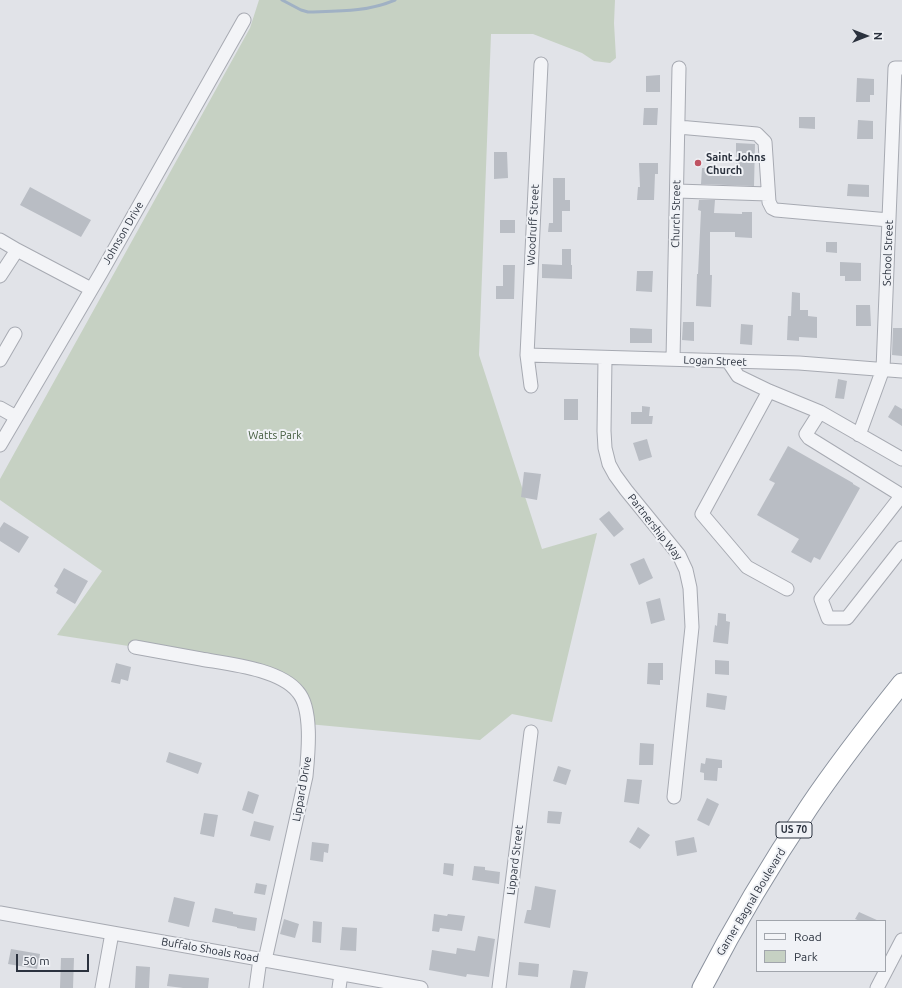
<!DOCTYPE html>
<style>
body{margin:0}
#map{position:relative;width:902px;height:988px;overflow:hidden;background:#e1e3e8;font-family:Ubuntu,sans-serif}
canvas{display:block}
.legend{position:absolute;left:756px;top:920px;width:130px;height:52px;box-sizing:border-box;background:#f0f2f6;border:1px solid #a1a5ac;margin:0;padding:5px 7px;list-style:none;font-size:12px;color:#2b323e}
.legend li{display:flex;align-items:center;gap:8px;height:20px}
.legend b{width:20px;border:1px solid #a1a5ac}
.north{position:absolute;left:846px;top:16px;width:40px;height:40px;-webkit-text-stroke:3px #f0f2f6;paint-order:stroke;rotate:90deg;font-size:11px;font-weight:700;line-height:16px;text-align:center;color:#2b323e}
.north::after{content:'';display:block;margin:auto;width:14px;height:18px;background:#2b323e;clip-path:polygon(50% 0,100% 100%,50% 72%,0 100%)}
.scale{position:absolute;left:16px;top:954px;width:73px;height:18px;box-sizing:border-box;border:2px solid #2b323e;border-top:0;padding-left:5px;font-size:12px;line-height:14px;white-space:nowrap;color:#2b323e;-webkit-text-stroke:3px #f0f2f6;paint-order:stroke}
</style>
<div id="map">
<canvas width="902" height="988"></canvas>
<ul class="legend">
<li><b style="height:5px;background:#f3f4f7"></b>Road</li>
<li><b style="height:11px;background:#c6d1c3"></b>Park</li>
</ul>
<div class="north">N</div>
<div class="scale">50 m</div>
</div>
<script>
const ctx = document.querySelector('canvas').getContext('2d');
ctx.lineJoin = 'round';
function fill(path, color) { ctx.fillStyle = color; ctx.fill(path, 'evenodd'); }
function strokePath(path, color, width, dash) { ctx.strokeStyle = color; ctx.lineWidth = width; ctx.lineCap = dash ? 'butt' : 'round'; ctx.setLineDash(dash || []); ctx.stroke(path); }
function drawText(font, color, halo, rows, align = 'center') {
  ctx.font = font + ' Ubuntu,sans-serif'; ctx.lineWidth = 4; ctx.setLineDash([]); ctx.textBaseline = 'middle'; ctx.strokeStyle = halo; ctx.fillStyle = color; for (const [text, x, y, turn = 0] of rows) {
    ctx.save(); ctx.translate(x, y); ctx.rotate((+turn || 0) * Math.PI / 180); ctx.textAlign = isNaN(turn) ? turn : align; if (halo) ctx.strokeText(text, 0, 0); ctx.fillText(text, 0, 0); ctx.restore();
  }
}
const green = new Path2D(`
 M 259,0 L 615,0 L 614,23 L 616,58 L 610,63 L 594,61 L 582,53 L 533,34 L 491,34 L 479,355 L 542,549 L 597,533 L 552,722 L 512,714 L 480,740 L 308,724 L 287,682 L 135,647 L 57,635 L 102,571 L 0,500 L 0,479 L 250,28 Z`);
const stream = new Path2D(`
 M 282,0 L 301,10 L 308,12 C 338,11 367,12 395,0`);
const building = new Path2D(`
 M 660,75 L 660,92 L 646,92 L 646,76 Z
 M 857,78 L 874,79 L 874,95 L 870,95 L 870,102 L 856,102 Z
 M 644,108 L 658,108 L 657,125 L 643,125 Z
 M 799,117 L 815,117 L 815,129 L 799,128 Z
 M 858,120 L 873,121 L 873,139 L 857,139 Z
 M 736,143 L 755,144 L 754,186 L 701,184 L 702,168 L 736,169 Z
 M 494,152 L 507,152 L 508,178 L 494,179 Z
 M 639,163 L 658,163 L 658,174 L 655,174 L 654,200 L 637,200 L 638,187 L 640,187 Z
 M 553,178 L 565,178 L 565,200 L 570,200 L 570,211 L 562,211 L 562,232 L 548,232 L 549,223 L 553,223 Z
 M 848,184 L 869,185 L 869,197 L 847,196 Z
 M 30,187 L 91,220 L 81,237 L 20,205 Z
 M 699,200 L 715,200 L 714,213 L 742,214 L 742,212 L 752,212 L 752,238 L 735,237 L 735,232 L 710,232 L 710,275 L 712,275 L 711,307 L 696,306 L 697,274 L 698,274 L 701,211 L 698,210 Z
 M 500,220 L 515,220 L 515,233 L 500,233 Z
 M 826,242 L 837,242 L 837,253 L 826,252 Z
 M 562,249 L 571,249 L 571,265 L 572,265 L 572,279 L 542,278 L 542,264 L 562,265 Z
 M 840,262 L 861,263 L 861,281 L 845,281 L 845,276 L 840,276 Z
 M 503,265 L 515,265 L 514,299 L 496,299 L 496,286 L 503,286 Z
 M 637,271 L 653,271 L 652,292 L 636,291 Z
 M 792,292 L 800,293 L 800,310 L 808,310 L 808,316 L 817,317 L 817,338 L 799,337 L 799,341 L 787,340 L 788,316 L 791,316 Z
 M 856,305 L 870,305 L 871,326 L 856,326 Z
 M 683,322 L 694,322 L 694,341 L 682,340 Z
 M 741,324 L 753,325 L 752,345 L 740,344 Z
 M 630,328 L 652,329 L 652,343 L 630,343 Z
 M 893,328 L 902,328 L 902,356 L 892,355 Z
 M 838,379 L 847,381 L 844,399 L 835,398 Z
 M 564,399 L 578,399 L 578,420 L 564,420 Z
 M 895,405 L 902,409 L 902,426 L 888,417 Z
 M 642,406 L 650,407 L 649,416 L 653,416 L 652,424 L 631,424 L 631,412 L 642,412 Z
 M 647,439 L 652,457 L 639,461 L 633,443 Z
 M 788,446 L 853,483 L 853,484 L 860,488 L 820,560 L 814,557 L 811,563 L 791,552 L 799,539 L 757,515 L 775,483 L 769,480 Z
 M 524,472 L 541,474 L 537,500 L 521,497 Z
 M 609,511 L 624,529 L 614,537 L 599,519 Z
 M 4,522 L 29,537 L 19,553 L 0,541 L 0,528 Z
 M 644,558 L 653,578 L 639,585 L 630,564 Z
 M 64,568 L 88,581 L 75,604 L 56,593 L 58,589 L 54,586 Z
 M 660,598 L 665,620 L 651,624 L 646,602 Z
 M 718,613 L 726,614 L 726,621 L 730,622 L 728,644 L 713,642 L 715,625 L 717,626 Z
 M 715,660 L 729,661 L 729,675 L 715,674 Z
 M 116,663 L 131,667 L 128,681 L 121,679 L 120,684 L 111,682 Z
 M 648,663 L 663,663 L 663,680 L 660,680 L 660,685 L 647,684 Z
 M 707,693 L 727,696 L 725,710 L 706,707 Z
 M 640,743 L 654,744 L 653,765 L 639,765 Z
 M 169,752 L 202,763 L 198,774 L 166,762 Z
 M 706,758 L 722,760 L 722,768 L 718,768 L 717,781 L 704,780 L 704,773 L 700,772 L 701,763 L 705,764 Z
 M 558,766 L 571,770 L 566,785 L 553,781 Z
 M 627,779 L 642,780 L 639,804 L 624,802 Z
 M 248,791 L 259,795 L 253,814 L 242,810 Z
 M 707,798 L 719,804 L 709,826 L 697,820 Z
 M 548,811 L 562,812 L 560,824 L 547,823 Z
 M 204,813 L 218,815 L 214,837 L 200,834 Z
 M 254,821 L 274,826 L 270,841 L 250,836 Z
 M 638,827 L 650,835 L 640,849 L 629,842 Z
 M 694,837 L 697,852 L 677,856 L 675,841 Z
 M 312,842 L 329,844 L 328,853 L 324,852 L 323,862 L 310,860 Z
 M 444,863 L 454,864 L 453,876 L 443,874 Z
 M 474,866 L 485,867 L 485,870 L 500,872 L 499,884 L 472,880 Z
 M 256,883 L 267,885 L 265,895 L 254,893 Z
 M 535,886 L 556,890 L 550,928 L 524,923 L 527,910 L 531,910 Z
 M 174,897 L 195,902 L 189,927 L 168,922 Z
 M 215,908 L 233,912 L 233,914 L 257,918 L 255,931 L 237,928 L 237,927 L 212,922 Z
 M 859,912 L 879,921 L 860,921 L 855,919 Z
 M 434,914 L 447,916 L 448,914 L 465,916 L 462,931 L 440,928 L 439,932 L 432,931 Z
 M 284,919 L 299,924 L 295,938 L 280,934 Z
 M 313,921 L 322,922 L 321,943 L 312,942 Z
 M 342,927 L 357,928 L 356,951 L 340,950 Z
 M 478,936 L 495,939 L 489,977 L 467,974 L 466,977 L 429,970 L 432,950 L 456,954 L 457,948 L 475,951 Z
 M 11,949 L 40,954 L 37,969 L 8,964 Z
 M 61,958 L 74,958 L 73,988 L 60,988 Z
 M 519,962 L 539,964 L 538,977 L 518,975 Z
 M 136,966 L 150,967 L 149,988 L 135,988 Z
 M 573,970 L 588,972 L 585,988 L 570,988 Z
 M 169,974 L 209,978 L 208,988 L 183,988 L 167,986 Z`);
const minor = new Path2D(`
 M 678,127 L 757,134 L 765,142 L 769,202 L 772,208 L 776,210 L 889,220
 M 677,191 L 768,194
 M 0,240 L 17,250
 M 0,276 L 17,250 L 91,289
 M 527,355 L 799,363 L 902,371
 M 605,358 L 604,431 L 605,448 L 609,464 L 615,475 L 626,490 L 679,555 L 686,570 L 690,588 L 692,627 L 674,797
 M 673,359 L 679,68
 M 0,360 L 15,334
 M 728,361 L 738,376 L 769,391 L 820,412 L 902,459
 M 531,386 L 527,355 L 541,64
 M 769,391 L 702,514 L 747,567 L 787,589
 M 0,408 L 16,417
 M 820,412 L 806,434 L 809,438 L 901,495
 M 859,435 L 883,369 L 895,68 L 902,68
 M 0,445 L 101,273 L 244,20
 M 902,495 L 821,599 L 828,618 L 847,618 L 902,548
 M 135,647 C 157,651 179,655 201,659 C 229,664 280,669 298,692 C 313,709 308,755 306,776 L 265,960
 M 0,913 L 421,988
 M 102,988 L 112,933
 M 256,988 L 260,959
 M 339,988 L 341,974
 M 499,988 L 531,732
 M 877,988 L 902,940`);
const highway = new Path2D(`
 M 702,988 C 734,926 770,865 809,807 C 838,764 870,723 902,683`);
const markers = [
 [698,163,4,"#bf5362"]
];
const shields = [
 [794,830,36]
];
const shieldNames = [
 ["US 70",794,830]
];
const poiNames = [
 ["Saint Johns",706,157],
 ["Church",706,170]
];
const streetNames = [
 ["Church Street",676,214,-89],
 ["Woodruff Street",533,225,-87],
 ["Johnson Drive",123,233,-60],
 ["School Street",888,253,-88],
 ["Logan Street",715,361,2],
 ["Partnership Way",655,527,52],
 ["Lippard Drive",302,789,-80],
 ["Lippard Street",515,860,-83],
 ["Garner Bagnal Boulevard",751,902,-59],
 ["Buffalo Shoals Road",210,950,10]
];
const parkNames = [
 ["Watts Park",275,435]
];
fill(green, '#c6d1c3');
strokePath(stream, '#a0b1c4', 3);
fill(building, '#b9bdc4');
strokePath(minor, '#a7aab2', 15);
strokePath(highway, '#8a919d', 21);
strokePath(minor, '#f3f4f7', 13);
strokePath(highway, '#fff', 19);
for (const [x, y, r, color] of markers) { const dot = new Path2D(); dot.arc(x, y, r, 0, 2 * Math.PI); ctx.fillStyle = color; ctx.fill(dot); strokePath(dot, '#f0f2f6', 1.5); }
for (const [x, y, w] of shields) { const box = new Path2D(); box.roundRect(x - w / 2, y - 8, w, 16, 3); ctx.fillStyle = '#f0f2f6'; ctx.fill(box); strokePath(box, '#2b323e', 1); }
drawText('bold 10px', '#2b323e', null, shieldNames);
drawText('bold 11px', '#2b323e', '#f0f2f6', poiNames, 'left');
drawText('11px', '#2b323e', '#f0f2f6', streetNames);
drawText('11px', '#3f583a', '#f0f2f6', parkNames);
</script>
